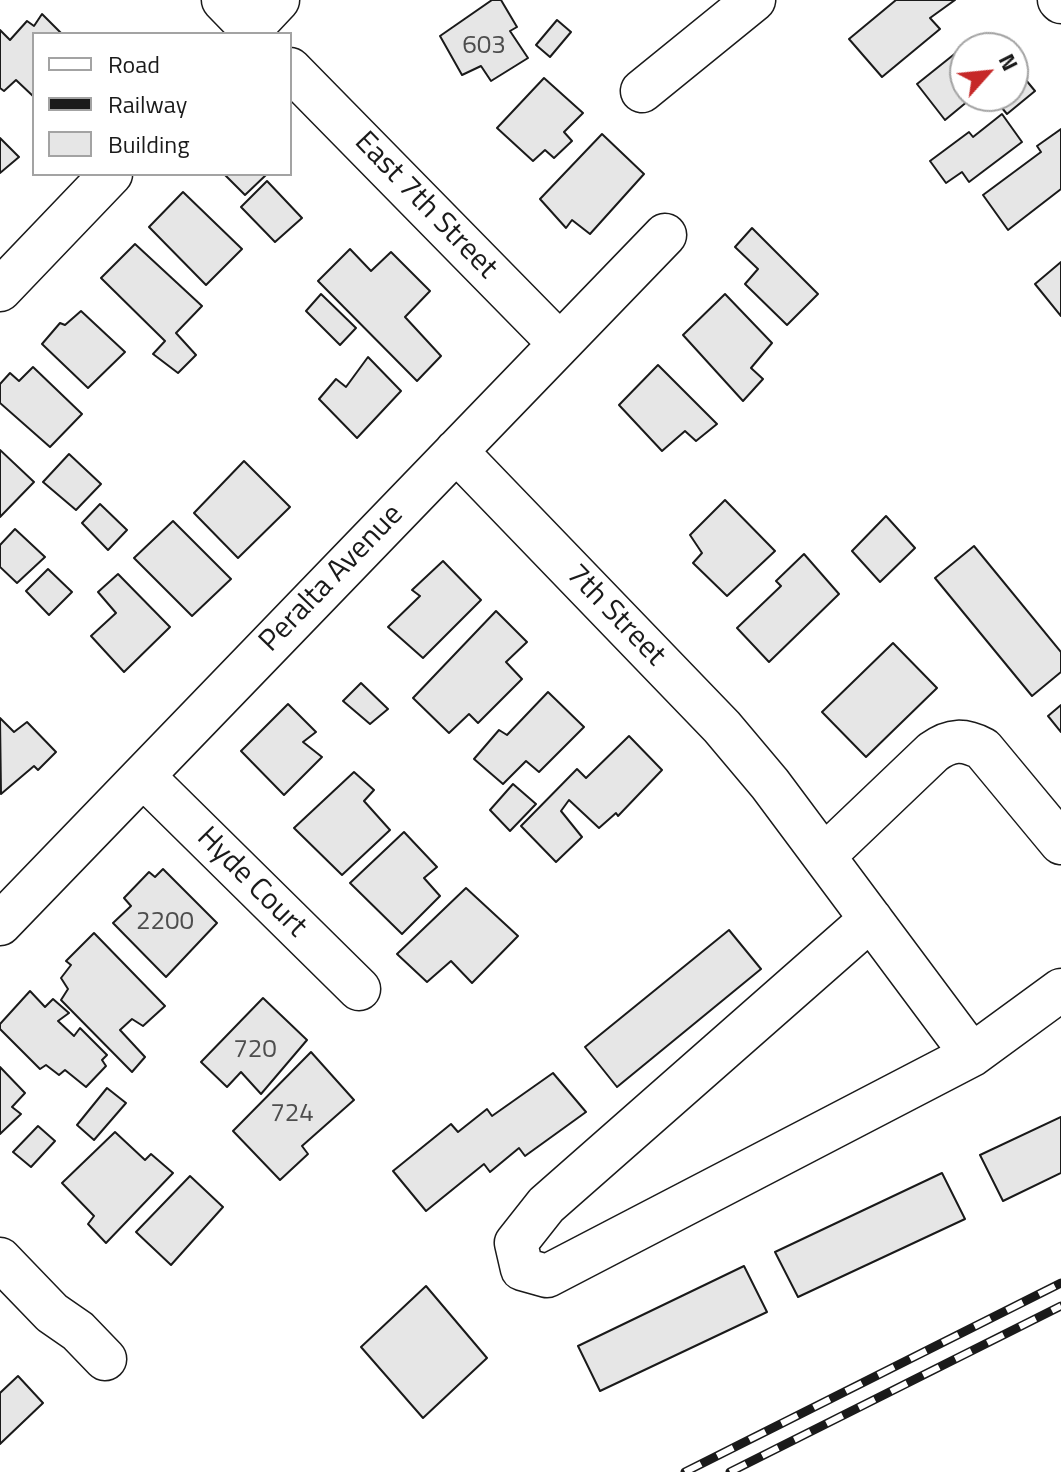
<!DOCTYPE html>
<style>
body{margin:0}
#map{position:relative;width:1061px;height:1472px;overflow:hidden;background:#fff;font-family:"Titillium Web",sans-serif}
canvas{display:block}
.legend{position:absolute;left:32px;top:32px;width:260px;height:144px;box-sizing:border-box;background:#fff;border:2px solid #a3a3a3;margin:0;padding:10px 14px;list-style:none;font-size:24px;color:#1a1a1a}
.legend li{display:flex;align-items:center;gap:16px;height:40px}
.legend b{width:40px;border:2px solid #a3a3a3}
.north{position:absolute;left:949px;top:32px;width:80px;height:80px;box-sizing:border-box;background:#fff;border:2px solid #a3a3a3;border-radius:50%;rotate:63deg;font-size:22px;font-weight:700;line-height:32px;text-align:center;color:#1a1a1a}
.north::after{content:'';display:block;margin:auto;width:28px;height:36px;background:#c62828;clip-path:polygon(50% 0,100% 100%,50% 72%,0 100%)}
</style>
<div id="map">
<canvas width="1061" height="1472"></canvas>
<ul class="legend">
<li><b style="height:10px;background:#fff"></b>Road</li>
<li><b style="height:10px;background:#1a1a1a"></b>Railway</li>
<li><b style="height:22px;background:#e6e6e6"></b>Building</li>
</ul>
<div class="north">N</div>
</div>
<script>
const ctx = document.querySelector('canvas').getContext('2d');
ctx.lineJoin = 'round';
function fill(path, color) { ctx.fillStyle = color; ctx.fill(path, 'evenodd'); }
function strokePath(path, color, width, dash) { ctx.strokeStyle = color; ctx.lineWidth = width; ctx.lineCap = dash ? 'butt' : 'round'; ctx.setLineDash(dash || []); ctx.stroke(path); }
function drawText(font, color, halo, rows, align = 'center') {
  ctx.font = font + ' "Titillium Web",sans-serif'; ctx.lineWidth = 6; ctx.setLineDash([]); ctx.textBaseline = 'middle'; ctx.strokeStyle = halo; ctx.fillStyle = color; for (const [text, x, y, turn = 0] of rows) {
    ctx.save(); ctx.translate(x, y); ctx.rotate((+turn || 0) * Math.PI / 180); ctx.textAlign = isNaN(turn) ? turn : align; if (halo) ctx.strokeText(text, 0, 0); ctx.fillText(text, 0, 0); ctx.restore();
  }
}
const building = new Path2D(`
 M 492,0 L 501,0 L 517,27 L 510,31 L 528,58 L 491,81 L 481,66 L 462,75 L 440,36 Z
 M 896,0 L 955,0 L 930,18 L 940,29 L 882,77 L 849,39 Z
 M 42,14 L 62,34 L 34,34 L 34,97 L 16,80 L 4,91 L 0,88 L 0,30 L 10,40 L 27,21 L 34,26 Z
 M 557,20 L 571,32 L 550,57 L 536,45 Z
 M 957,52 L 965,59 L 965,96 L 974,96 L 945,120 L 917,84 Z
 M 1021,74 L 1035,91 L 1007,114 L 992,96 L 1013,96 L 1013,80 Z
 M 544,78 L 583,113 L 564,132 L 572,141 L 554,158 L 545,150 L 533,161 L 497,128 Z
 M 1002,114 L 1022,142 L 969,182 L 962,172 L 946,183 L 930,161 L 969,132 L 973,137 Z
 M 1061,129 L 1061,189 L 1008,230 L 983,195 L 1041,152 L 1037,146 Z
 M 602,134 L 644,174 L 590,234 L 572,220 L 566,228 L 540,199 Z
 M 0,138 L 19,157 L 0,173 Z
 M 224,174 L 267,174 L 245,195 Z
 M 267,181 L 302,218 L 275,242 L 241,207 Z
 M 183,192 L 242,249 L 206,285 L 149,227 Z
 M 752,228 L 818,294 L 787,325 L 745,284 L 758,269 L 735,247 Z
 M 135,244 L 202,306 L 176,333 L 196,355 L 178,373 L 153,354 L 165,341 L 101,278 Z
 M 350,249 L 371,271 L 391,252 L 430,291 L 405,317 L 441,356 L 417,381 L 318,281 Z
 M 1061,262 L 1061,316 L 1035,284 Z
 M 321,294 L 356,328 L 340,345 L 306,311 Z
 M 725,294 L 772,343 L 751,368 L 763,379 L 743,401 L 683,335 Z
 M 81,311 L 125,352 L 88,388 L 42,344 L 60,323 L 65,325 Z
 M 368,357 L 401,391 L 357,438 L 319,399 L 336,379 L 346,387 Z
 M 658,365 L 717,424 L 696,441 L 685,431 L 662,451 L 619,405 Z
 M 33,367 L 82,414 L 50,447 L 0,403 L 0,384 L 10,373 L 19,381 Z
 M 0,450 L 34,482 L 0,517 Z
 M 69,454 L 101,484 L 76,510 L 43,482 Z
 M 244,461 L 290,507 L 238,558 L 194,513 Z
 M 725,500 L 775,551 L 727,596 L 693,563 L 702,553 L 690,535 Z
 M 100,504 L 127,530 L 108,550 L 82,523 Z
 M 886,516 L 915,548 L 880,582 L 852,551 Z
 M 173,521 L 231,579 L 192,616 L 134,558 Z
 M 15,529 L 45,557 L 17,583 L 0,567 L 0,545 Z
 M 974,546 L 1061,652 L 1061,672 L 1032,696 L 935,578 Z
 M 804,554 L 839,594 L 769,662 L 737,628 L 781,586 L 776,581 Z
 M 443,561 L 481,600 L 423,658 L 388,627 L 420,596 L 412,590 Z
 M 48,569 L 72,592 L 49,615 L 26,591 Z
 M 118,574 L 170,627 L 124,672 L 91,636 L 116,613 L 98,592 Z
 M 496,611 L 527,642 L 506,662 L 522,679 L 478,723 L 469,714 L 449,733 L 413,698 Z
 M 893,643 L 937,688 L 866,757 L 822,712 Z
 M 361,683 L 388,709 L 370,724 L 343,701 Z
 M 548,692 L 584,727 L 539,772 L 526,761 L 503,784 L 474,759 L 499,730 L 507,735 Z
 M 288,704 L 316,732 L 303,742 L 322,757 L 284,795 L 241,751 Z
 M 1061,705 L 1061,732 L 1048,716 Z
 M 0,718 L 14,732 L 27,722 L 56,752 L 38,770 L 34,766 L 1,794 Z
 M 629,736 L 662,770 L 618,816 L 616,813 L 599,828 L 569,800 L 561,811 L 582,837 L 556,862 L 521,826 L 577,769 L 586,778 Z
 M 354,772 L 374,790 L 364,801 L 390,830 L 342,875 L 294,828 Z
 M 513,784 L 536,804 L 510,831 L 490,810 Z
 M 404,832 L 437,867 L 424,878 L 440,896 L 402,934 L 350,883 Z
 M 163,869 L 217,923 L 166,977 L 113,923 L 131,906 L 124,898 L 149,872 L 155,877 Z
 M 466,888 L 518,936 L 472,983 L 451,961 L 427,982 L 397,954 Z
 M 729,930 L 761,969 L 617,1087 L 585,1047 Z
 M 94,933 L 165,1006 L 143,1026 L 132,1019 L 120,1030 L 145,1057 L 132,1072 L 61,1000 L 68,989 L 61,978 L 71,965 L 66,961 Z
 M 30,991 L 45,1007 L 53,999 L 69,1013 L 58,1021 L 74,1036 L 80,1028 L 107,1055 L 102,1060 L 106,1066 L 86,1087 L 65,1070 L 59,1075 L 46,1065 L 40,1069 L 0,1029 L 0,1024 Z
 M 263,998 L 307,1040 L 261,1094 L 241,1072 L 227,1087 L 201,1062 Z
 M 311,1052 L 354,1100 L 302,1146 L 308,1154 L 280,1180 L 233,1131 Z
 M 0,1067 L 25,1093 L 12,1107 L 21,1114 L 0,1134 Z
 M 553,1073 L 586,1112 L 525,1156 L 519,1148 L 490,1172 L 484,1164 L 426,1211 L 393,1171 L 451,1124 L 458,1132 L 487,1109 L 492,1116 Z
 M 107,1088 L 126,1103 L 94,1140 L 77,1125 Z
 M 1061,1117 L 1061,1173 L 1003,1201 L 980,1155 Z
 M 38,1126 L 55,1141 L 31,1167 L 13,1152 Z
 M 115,1132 L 145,1160 L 151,1154 L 173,1173 L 106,1243 L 88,1224 L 94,1216 L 62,1183 Z
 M 942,1173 L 965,1219 L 798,1297 L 775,1252 Z
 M 190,1176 L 223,1207 L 171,1265 L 136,1232 Z
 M 744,1266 L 767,1312 L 600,1391 L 578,1346 Z
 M 426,1286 L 487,1358 L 423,1418 L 361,1347 Z
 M 18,1376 L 43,1403 L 0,1444 L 0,1393 Z`);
const minor = new Path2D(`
 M 223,0 L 256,34
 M 1059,0 L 1061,2
 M 246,34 L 278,0
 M 290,69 L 559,343
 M 642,91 L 754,0
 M 0,290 L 111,174
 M 456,451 L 722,727 L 770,784 L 972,1055
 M 143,776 L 359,989
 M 824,856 L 933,752 C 951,739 964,739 983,749 L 1061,843
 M 871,919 L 546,1205 L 516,1243 L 522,1269 L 547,1276 L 972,1055 L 1061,990
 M 0,924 L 665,235
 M 0,1259 L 52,1313 L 78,1331 L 105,1359`);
const rail = new Path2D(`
 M 685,1472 L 1061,1283
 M 730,1472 L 1061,1306`);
const numberNames = [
 ["603",484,47],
 ["2200",165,923],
 ["720",255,1051],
 ["724",292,1115]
];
const streetNames = [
 ["East 7th Street",425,206,46],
 ["Peralta Avenue",332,579,-46],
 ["7th Street",615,616,46],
 ["Hyde Court",251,883,45]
];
fill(building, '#e6e6e6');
strokePath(building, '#1a1a1a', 2);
strokePath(minor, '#1a1a1a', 45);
strokePath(minor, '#fff', 42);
strokePath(rail, '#1a1a1a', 9);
strokePath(rail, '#fff', 6, [18]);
drawText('26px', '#4d4d4d', null, numberNames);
drawText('30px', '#1a1a1a', '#fff', streetNames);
</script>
